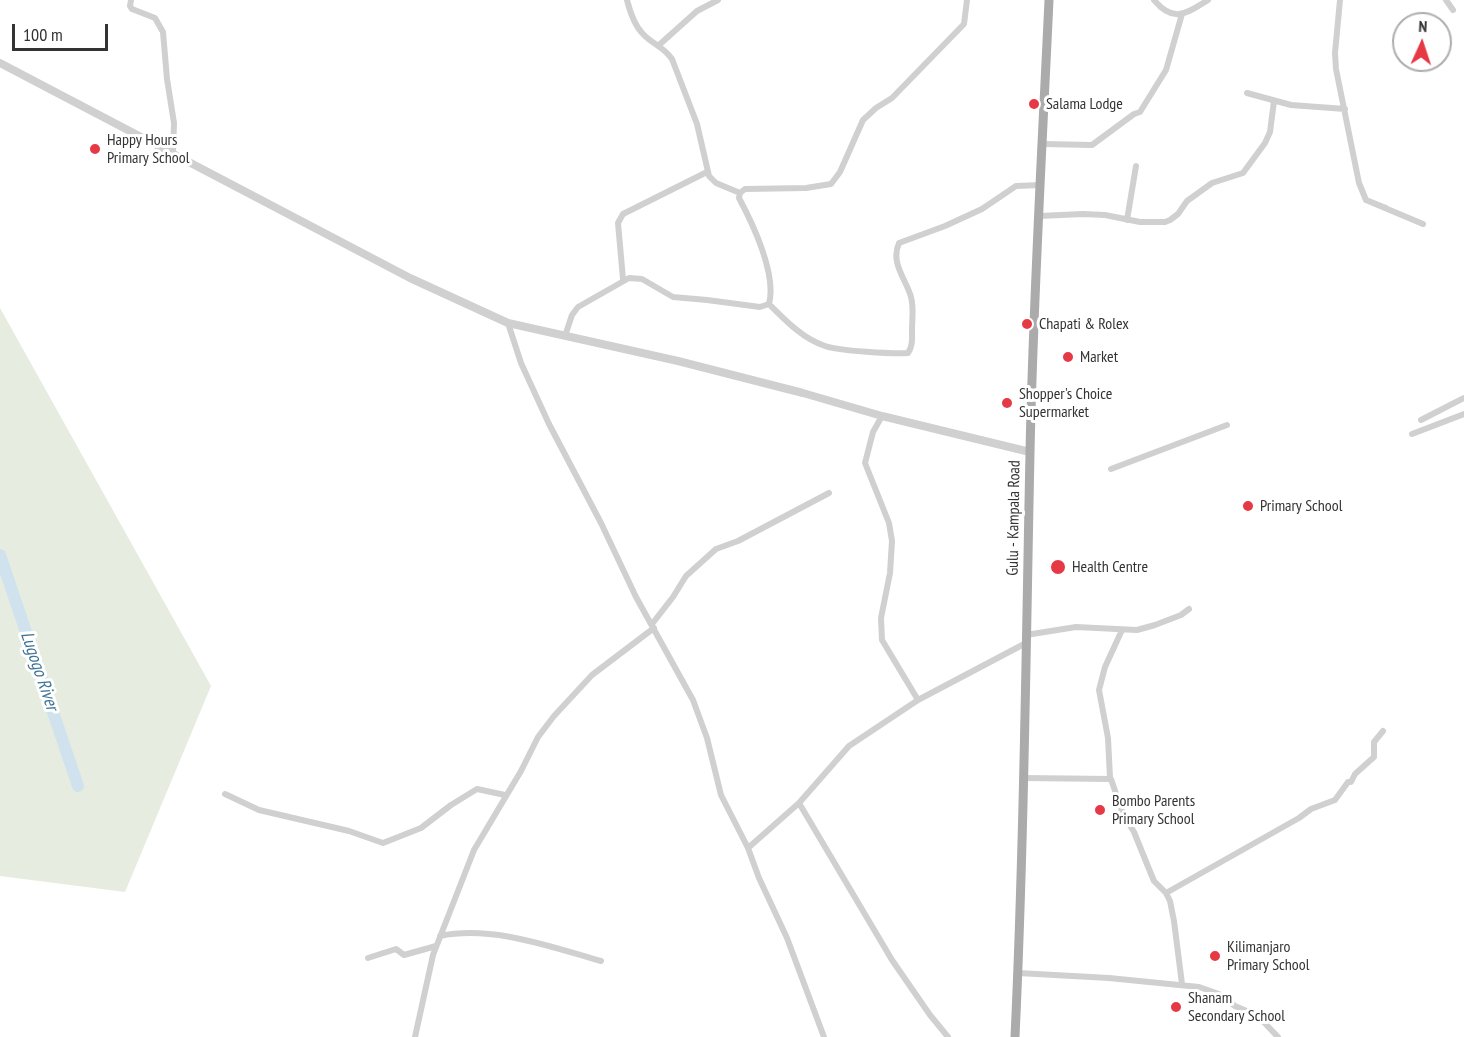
<!DOCTYPE html>
<style>
body{margin:0}
#map{position:relative;width:1464px;height:1037px;overflow:hidden;background:#fff;font-family:"PT Sans Narrow",sans-serif}
canvas{display:block}
.north{position:absolute;left:1392px;top:12px;width:60px;height:60px;box-sizing:border-box;background:#fff;border:2px solid #adadad;border-radius:50%;rotate:3deg;font-size:16px;font-weight:700;line-height:24px;text-align:center;color:#333}
.north::after{content:'';display:block;margin:auto;width:21px;height:27px;background:#e63946;clip-path:polygon(50% 0,100% 100%,50% 72%,0 100%)}
.scale{position:absolute;left:12px;top:24px;width:96px;height:27px;box-sizing:border-box;border:3px solid #333;border-top:0;padding-left:8px;font-size:18px;line-height:21px;white-space:nowrap;color:#333;-webkit-text-stroke:4px #fff;paint-order:stroke}
</style>
<div id="map">
<canvas width="1464" height="1037"></canvas>
<div class="north">N</div>
<div class="scale">100 m</div>
</div>
<script>
const ctx = document.querySelector('canvas').getContext('2d');
ctx.lineJoin = 'round';
function fill(path, color) { ctx.fillStyle = color; ctx.fill(path, 'evenodd'); }
function strokePath(path, color, width, dash) { ctx.strokeStyle = color; ctx.lineWidth = width; ctx.lineCap = dash ? 'butt' : 'round'; ctx.setLineDash(dash || []); ctx.stroke(path); }
function drawText(font, color, halo, rows, align = 'center') {
  ctx.font = font + ' "PT Sans Narrow",sans-serif'; ctx.lineWidth = 6; ctx.setLineDash([]); ctx.textBaseline = 'middle'; ctx.strokeStyle = halo; ctx.fillStyle = color; for (const [text, x, y, turn = 0] of rows) {
    ctx.save(); ctx.translate(x, y); ctx.rotate((+turn || 0) * Math.PI / 180); ctx.textAlign = isNaN(turn) ? turn : align; if (halo) ctx.strokeText(text, 0, 0); ctx.fillText(text, 0, 0); ctx.restore();
  }
}
const green = new Path2D(`
 M 0,308 L 211,686 L 125,892 L 0,876 Z`);
const river = new Path2D(`
 M 0,555 L 78,786`);
const minor = new Path2D(`
 M 131,0 L 130,6 L 132,9 L 155,18 L 163,32 L 167,79 L 174,123 L 173,152
 M 627,0 C 630,12 634,25 643,34 C 652,44 663,46 672,59 L 697,124 L 709,176 L 716,183 L 740,193
 M 1154,0 C 1174,24 1187,13 1208,0
 M 1340,0 L 1335,53 L 1336,69 L 1359,183 L 1366,200
 M 1446,0 L 1453,10
 M 659,45 L 697,11 L 718,0
 M 1247,93 L 1291,105 L 1345,109
 M 1043,144 L 1092,145 L 1134,114 L 1140,112 L 1166,70 L 1182,14
 M 1386,208 L 1366,200 L 1423,224
 M 1039,216 L 1083,214 L 1105,215 L 1140,222 L 1165,222 L 1170,220 L 1178,214 L 1187,201 L 1212,183 L 1243,173 L 1265,143 L 1270,132 L 1274,101
 M 1127,220 L 1136,166
 M 623,279 L 618,223 L 623,214 L 707,172
 M 769,304 C 785,320 803,339 825,346 C 839,351 893,354 908,353 C 913,346 912,338 912,330 C 912,319 914,308 911,297 C 906,279 890,263 899,243 L 945,226 L 982,209 L 1016,186 L 1040,185
 M 508,323 L 521,363 L 549,424 L 601,523 L 636,597 L 693,700 L 707,738 L 721,795 L 748,848 L 759,878 L 787,938 L 824,1037
 M 565,336 L 572,315 L 578,307 L 629,278 L 642,279 L 673,297 L 707,300 L 760,307 L 769,304 C 777,275 753,224 739,198 L 740,193 L 745,189 L 806,188 L 831,184 L 840,172 L 863,120 L 876,108 L 892,98 L 964,24 L 967,0
 M 882,416 L 873,432 L 865,463 L 889,523 L 892,541 L 890,573 L 881,618 L 882,640 L 918,700
 M 1421,420 L 1464,398
 M 1412,434 L 1464,414
 M 1111,469 L 1227,425
 M 652,624 L 673,597 L 686,576 L 716,549 L 738,541 L 829,493
 M 1026,635 L 1076,627 L 1137,630 L 1155,625 L 1181,615 L 1189,609
 M 1023,778 L 1111,779 L 1123,814 L 1134,832 L 1149,869 L 1154,881 L 1166,893 L 1170,901 L 1174,921 L 1182,984
 M 1110,778 L 1108,738 L 1099,690 L 1105,667 L 1122,630
 M 225,794 L 259,810 L 349,831 L 383,843 L 421,828 L 451,805 L 477,789 L 505,795
 M 799,803 L 892,960 L 930,1015 L 948,1037
 M 748,848 L 799,803 L 849,746 L 918,700 L 1026,643
 M 1166,893 L 1299,818 L 1311,809 L 1335,800 L 1348,782 L 1351,782 L 1355,774 L 1374,757 L 1374,742 L 1383,731
 M 440,936 C 492,925 551,947 601,961
 M 368,958 L 396,949 L 404,955 L 436,946
 M 1018,973 L 1109,978 L 1199,987 L 1219,994 L 1235,1006 L 1258,1016 L 1278,1037
 M 415,1037 L 433,955 L 474,850 L 521,771 L 538,737 L 554,716 L 592,675 L 654,628`);
const tertiary = new Path2D(`
 M 0,63 L 410,278 L 508,323 L 678,361 L 803,393 L 882,416 L 1030,452`);
const primary = new Path2D(`
 M 1015,1037 C 1024,843 1026,648 1030,453 C 1033,302 1042,151 1049,0`);
const markers = [
 [1034,104,6,"#e63946"],
 [95,149,6,"#e63946"],
 [1027,324,6,"#e63946"],
 [1068,357,6,"#e63946"],
 [1007,403,6,"#e63946"],
 [1248,506,6,"#e63946"],
 [1058,567,8,"#e63946"],
 [1100,810,6,"#e63946"],
 [1215,956,6,"#e63946"],
 [1176,1007,6,"#e63946"]
];
const poiNames = [
 ["Salama Lodge",1046,104],
 ["Happy Hours",107,140],
 ["Primary School",107,158],
 ["Chapati & Rolex",1039,324],
 ["Market",1080,357],
 ["Shopper's Choice",1019,394],
 ["Supermarket",1019,412],
 ["Primary School",1260,506],
 ["Health Centre",1072,567],
 ["Bombo Parents",1112,801],
 ["Primary School",1112,819],
 ["Kilimanjaro",1227,947],
 ["Primary School",1227,965],
 ["Shanam",1188,998],
 ["Secondary School",1188,1016]
];
const streetNames = [
 ["Gulu - Kampala Road",1014,518,-89]
];
const waterNames = [
 ["Lugogo River",39,671,71]
];
fill(green, '#e6ecdf');
strokePath(river, '#cfe2ee', 12);
strokePath(minor, '#d0d0d0', 6);
strokePath(tertiary, '#d0d0d0', 8);
strokePath(primary, '#ababab', 9);
for (const [x, y, r, color] of markers) { const dot = new Path2D(); dot.arc(x, y, r, 0, 2 * Math.PI); ctx.fillStyle = color; ctx.fill(dot); strokePath(dot, '#fff', 2); }
drawText('16px', '#333', '#fff', poiNames, 'left');
drawText('16px', '#333', '#fff', streetNames);
drawText('italic 18px', '#3f7597', '#fff', waterNames);
</script>
